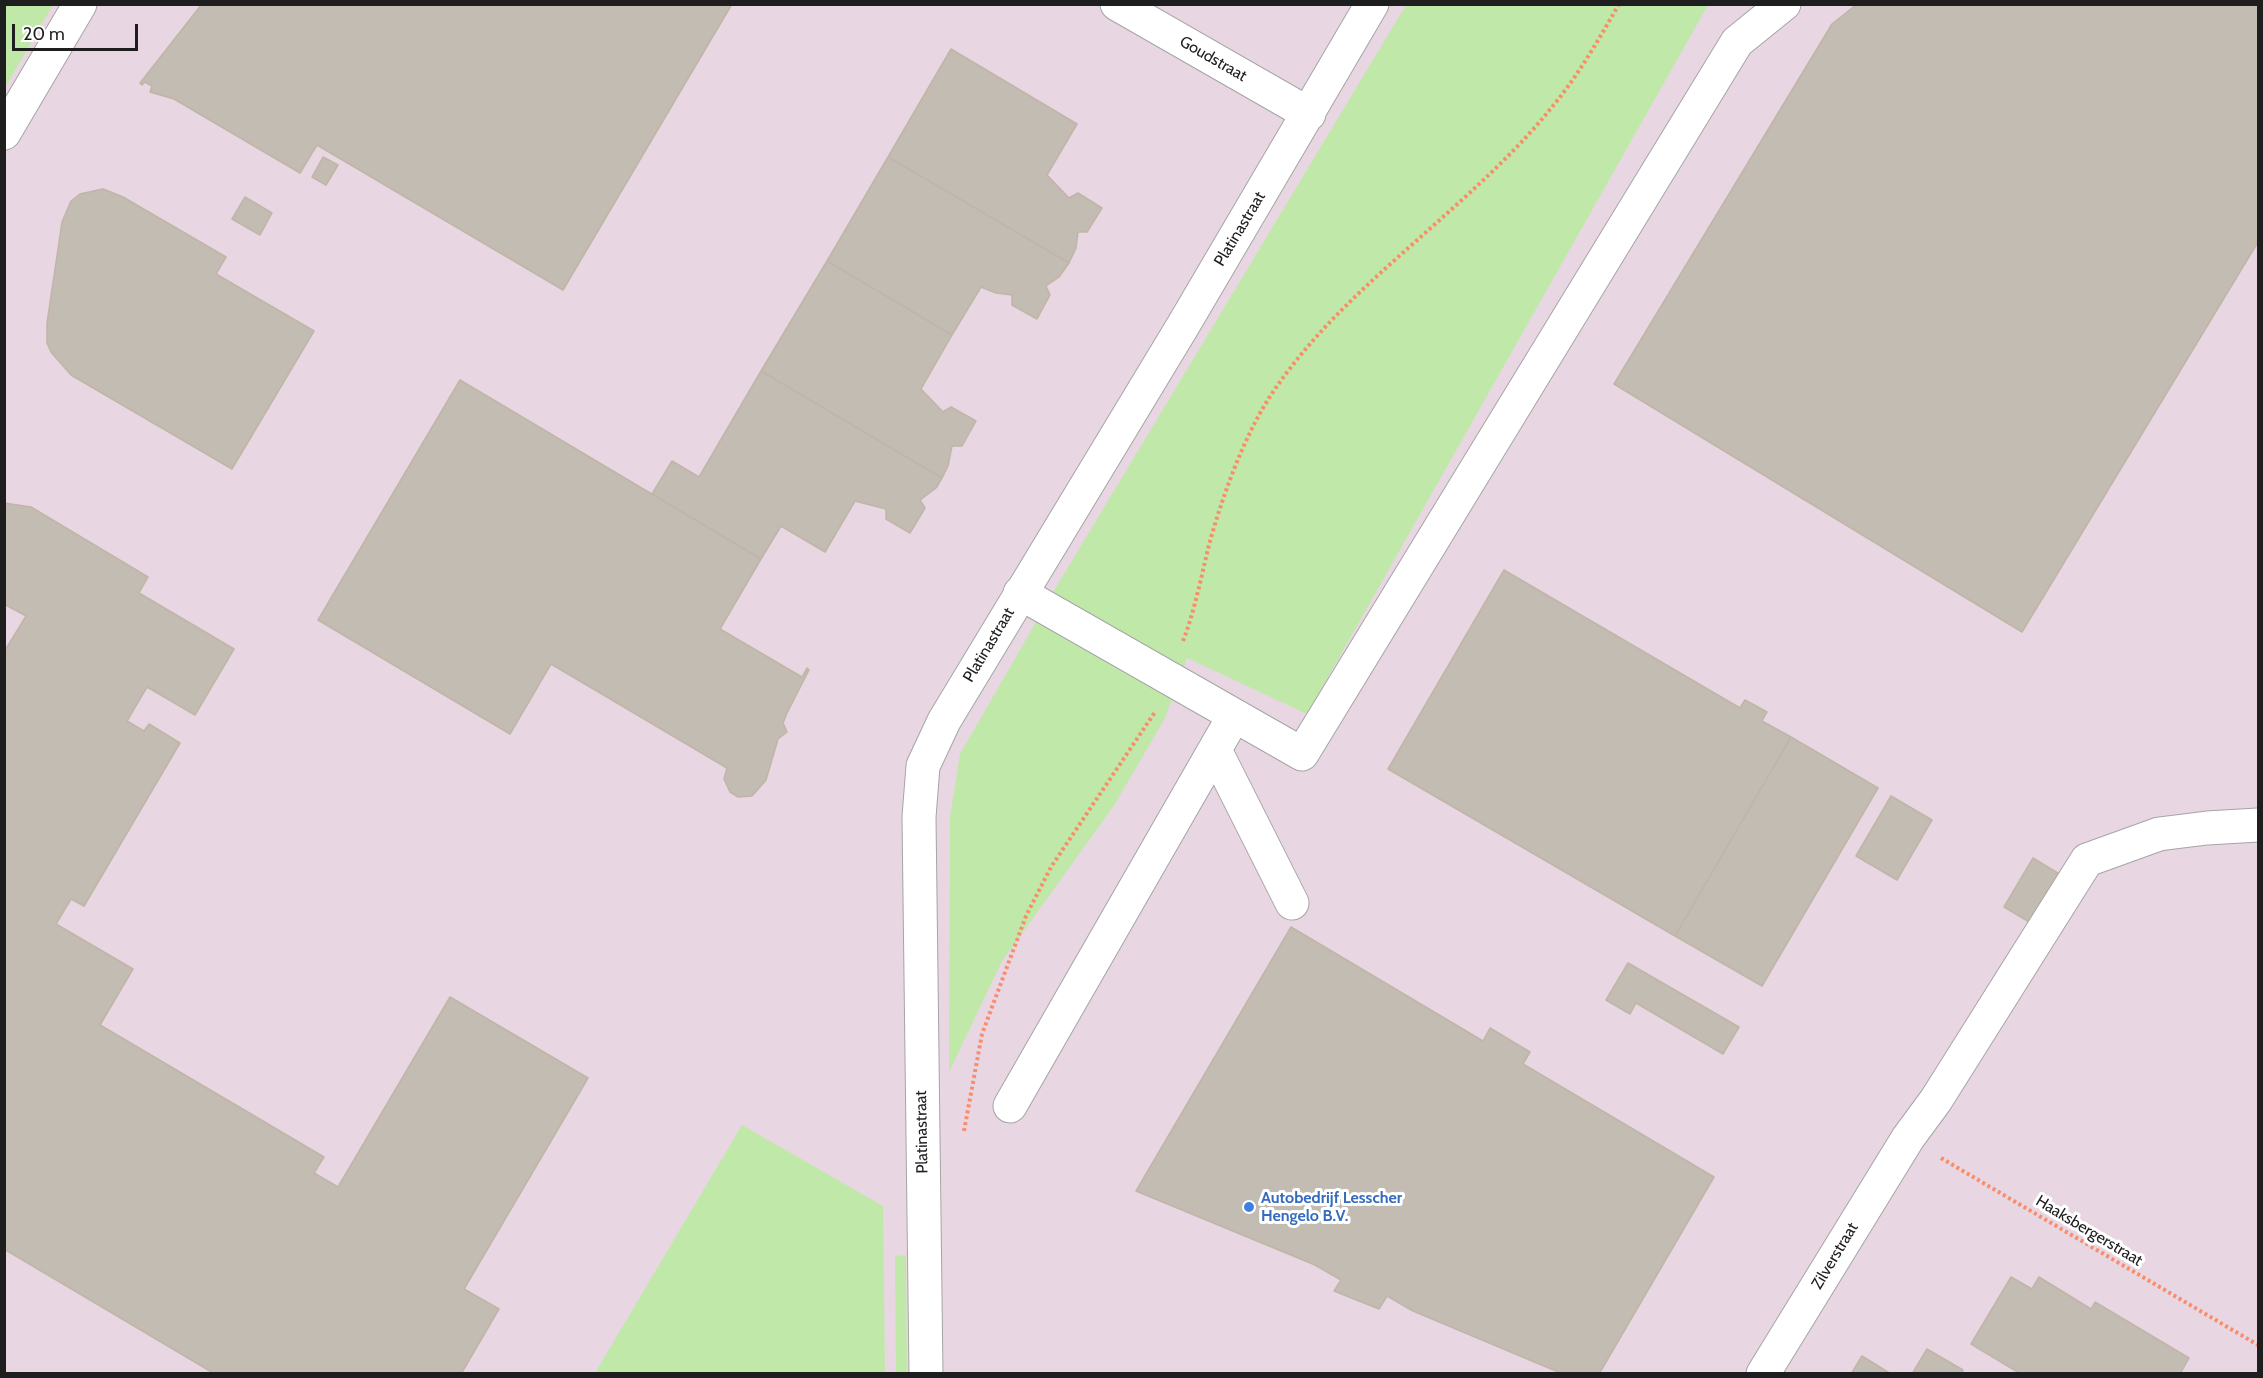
<!DOCTYPE html>
<style>
body{margin:0}
#map{position:relative;width:2263px;height:1378px;overflow:hidden;background:#efede4;font-family:Cabin,sans-serif}
canvas{display:block}
.frame{position:absolute;inset:0;border:6px solid #1e1e1e;pointer-events:none}
.scale{position:absolute;left:12px;top:24px;width:126px;height:27px;box-sizing:border-box;border:3px solid #1e1e1e;border-top:0;padding-left:8px;font-size:18px;line-height:21px;white-space:nowrap;color:#1e1e1e;-webkit-text-stroke:4px #fff;paint-order:stroke}
</style>
<div id="map">
<canvas width="2263" height="1378"></canvas>
<div class="frame"></div>
<div class="scale">20 m</div>
</div>
<script>
const ctx = document.querySelector('canvas').getContext('2d');
ctx.lineJoin = 'round';
function fill(path, color) { ctx.fillStyle = color; ctx.fill(path, 'evenodd'); }
function strokePath(path, color, width, dash) { ctx.strokeStyle = color; ctx.lineWidth = width; ctx.lineCap = dash ? 'butt' : 'round'; ctx.setLineDash(dash || []); ctx.stroke(path); }
function drawText(font, color, halo, rows, align = 'center') {
  ctx.font = font + ' Cabin,sans-serif'; ctx.lineWidth = 6; ctx.setLineDash([]); ctx.textBaseline = 'middle'; ctx.strokeStyle = halo; ctx.fillStyle = color; for (const [text, x, y, turn = 0] of rows) {
    ctx.save(); ctx.translate(x, y); ctx.rotate((+turn || 0) * Math.PI / 180); ctx.textAlign = isNaN(turn) ? turn : align; if (halo) ctx.strokeText(text, 0, 0); ctx.fillText(text, 0, 0); ctx.restore();
  }
}
const industrial = new Path2D(`
 M 5,5 L 2258,5 L 2258,1373 L 5,1373 Z`);
const grass = new Path2D(`
 M 5,4 L 53,5 L 5,88 L 4,5 Z
 M 1406,5 L 1708,5 L 1307,714 L 1187,658 L 1165,718 L 1115,804 L 1002,961 L 949,1072 L 950,816 L 960,754 L 1055,589 Z
 M 742,1125 L 883,1206 L 885,1373 L 595,1373 Z
 M 906,1255 L 907,1373 L 896,1373 L 895,1256 Z`);
const building = new Path2D(`
 M 202,4 L 732,4 L 563,290 L 317,145 L 300,173 L 174,99 L 150,92 L 152,86 L 145,82 L 142,85 L 140,83 Z
 M 1857,4 L 2258,4 L 2258,242 L 2022,632 L 1614,384 L 1832,24 Z
 M 951,49 L 1077,124 L 1047,175 L 1069,198 L 1078,193 L 1102,208 L 1087,232 L 1078,232 L 1076,248 L 1069,263 L 888,157 Z
 M 323,157 L 338,165 L 326,185 L 312,177 Z
 M 888,157 L 1069,263 L 1059,277 L 1046,286 L 1050,295 L 1037,319 L 1012,305 L 1012,295 L 996,293 L 981,287 L 952,335 L 827,261 Z
 M 103,189 L 123,197 L 226,257 L 216,274 L 314,331 L 232,469 L 71,375 L 51,352 L 47,343 L 47,323 L 62,222 L 71,201 L 80,194 Z
 M 245,197 L 272,213 L 260,235 L 232,219 Z
 M 827,261 L 952,335 L 921,389 L 943,412 L 951,407 L 976,421 L 962,446 L 952,446 L 948,466 L 942,478 L 761,371 Z
 M 761,371 L 942,478 L 936,488 L 920,500 L 925,508 L 910,533 L 886,519 L 886,509 L 855,501 L 825,552 L 781,526 L 761,559 L 652,494 L 672,461 L 699,477 Z
 M 460,380 L 761,559 L 720,629 L 802,677 L 807,668 L 809,670 L 787,713 L 783,723 L 787,732 L 778,739 L 766,780 L 752,796 L 738,797 L 730,792 L 724,779 L 727,768 L 551,664 L 510,734 L 318,620 Z
 M 4,503 L 31,507 L 148,577 L 139,593 L 234,649 L 195,715 L 147,687 L 127,721 L 144,731 L 149,724 L 180,743 L 84,906 L 71,899 L 56,924 L 133,969 L 100,1025 L 324,1157 L 314,1173 L 338,1187 L 450,997 L 588,1078 L 464,1289 L 499,1309 L 461,1374 L 215,1374 L 4,1249 L 4,652 L 26,616 L 4,604 Z
 M 1504,570 L 1740,708 L 1745,700 L 1767,712 L 1762,721 L 1791,737 L 1675,936 L 1388,769 Z
 M 1791,737 L 1878,788 L 1762,986 L 1675,936 Z
 M 1891,796 L 1932,820 L 1897,880 L 1856,856 Z
 M 2033,858 L 2066,878 L 2036,926 L 2004,907 Z
 M 1291,927 L 1483,1041 L 1490,1028 L 1530,1052 L 1523,1064 L 1714,1177 L 1599,1374 L 1563,1374 L 1413,1311 L 1387,1296 L 1379,1309 L 1334,1291 L 1341,1280 L 1315,1265 L 1136,1191 Z
 M 1628,963 L 1739,1027 L 1723,1054 L 1636,1003 L 1630,1014 L 1606,1000 Z
 M 2011,1277 L 2032,1289 L 2039,1277 L 2091,1309 L 2095,1302 L 2189,1358 L 2180,1374 L 2021,1374 L 1971,1344 Z
 M 1927,1349 L 1963,1370 L 1961,1374 L 1912,1374 Z
 M 1862,1356 L 1891,1374 L 1851,1374 Z`);
const path = new Path2D(`
 M 1183,641 C 1195,610 1201,577 1209,545 C 1222,497 1244,436 1271,395 C 1318,324 1382,272 1444,216 C 1481,183 1521,146 1552,107 C 1578,76 1599,39 1619,4
 M 964,1131 L 982,1034 L 1026,916 L 1051,867 L 1155,712
 M 1941,1158 L 2258,1345`);
const minor = new Path2D(`
 M 1117,4 L 1309,114
 M 4,133 L 80,4
 M 1020,593 L 1302,754 L 1737,42 L 1784,4
 M 1215,750 L 1292,903
 M 1010,1106 L 1234,716
 M 926,1374 L 919,817 L 923,766 L 944,721 L 1184,324 L 1372,4
 M 1763,1374 L 1908,1138 L 1936,1100 L 2087,860 L 2159,834 L 2207,828 L 2258,825`);
const markers = [
 [1249,1207,6,"#3f7fe0"]
];
const streetNames = [
 ["Goudstraat",1213,59,30],
 ["Platinastraat",1240,229,-59],
 ["Platinastraat",989,645,-59],
 ["Platinastraat",922,1132,-91],
 ["Haaksbergerstraat",2089,1231,31],
 ["Zilverstraat",1835,1256,-59]
];
const shopNames = [
 ["Autobedrijf Lesscher",1261,1198],
 ["Hengelo B.V.",1261,1216]
];
fill(industrial, '#e8d6e2');
fill(grass, '#c0e9a9');
fill(building, '#c3bcb3');
strokePath(building, '#c0b5a6', 1.5);
strokePath(minor, '#a5a5a5', 35);
strokePath(path, '#f98d6a', 4, [3, 3]);
strokePath(minor, '#fff', 33);
for (const [x, y, r, color] of markers) { const dot = new Path2D(); dot.arc(x, y, r, 0, 2 * Math.PI); ctx.fillStyle = color; ctx.fill(dot); strokePath(dot, '#fff', 2); }
drawText('16px', '#1e1e1e', '#fff', streetNames);
drawText('bold 16px', '#366cbe', '#fff', shopNames, 'left');
</script>
